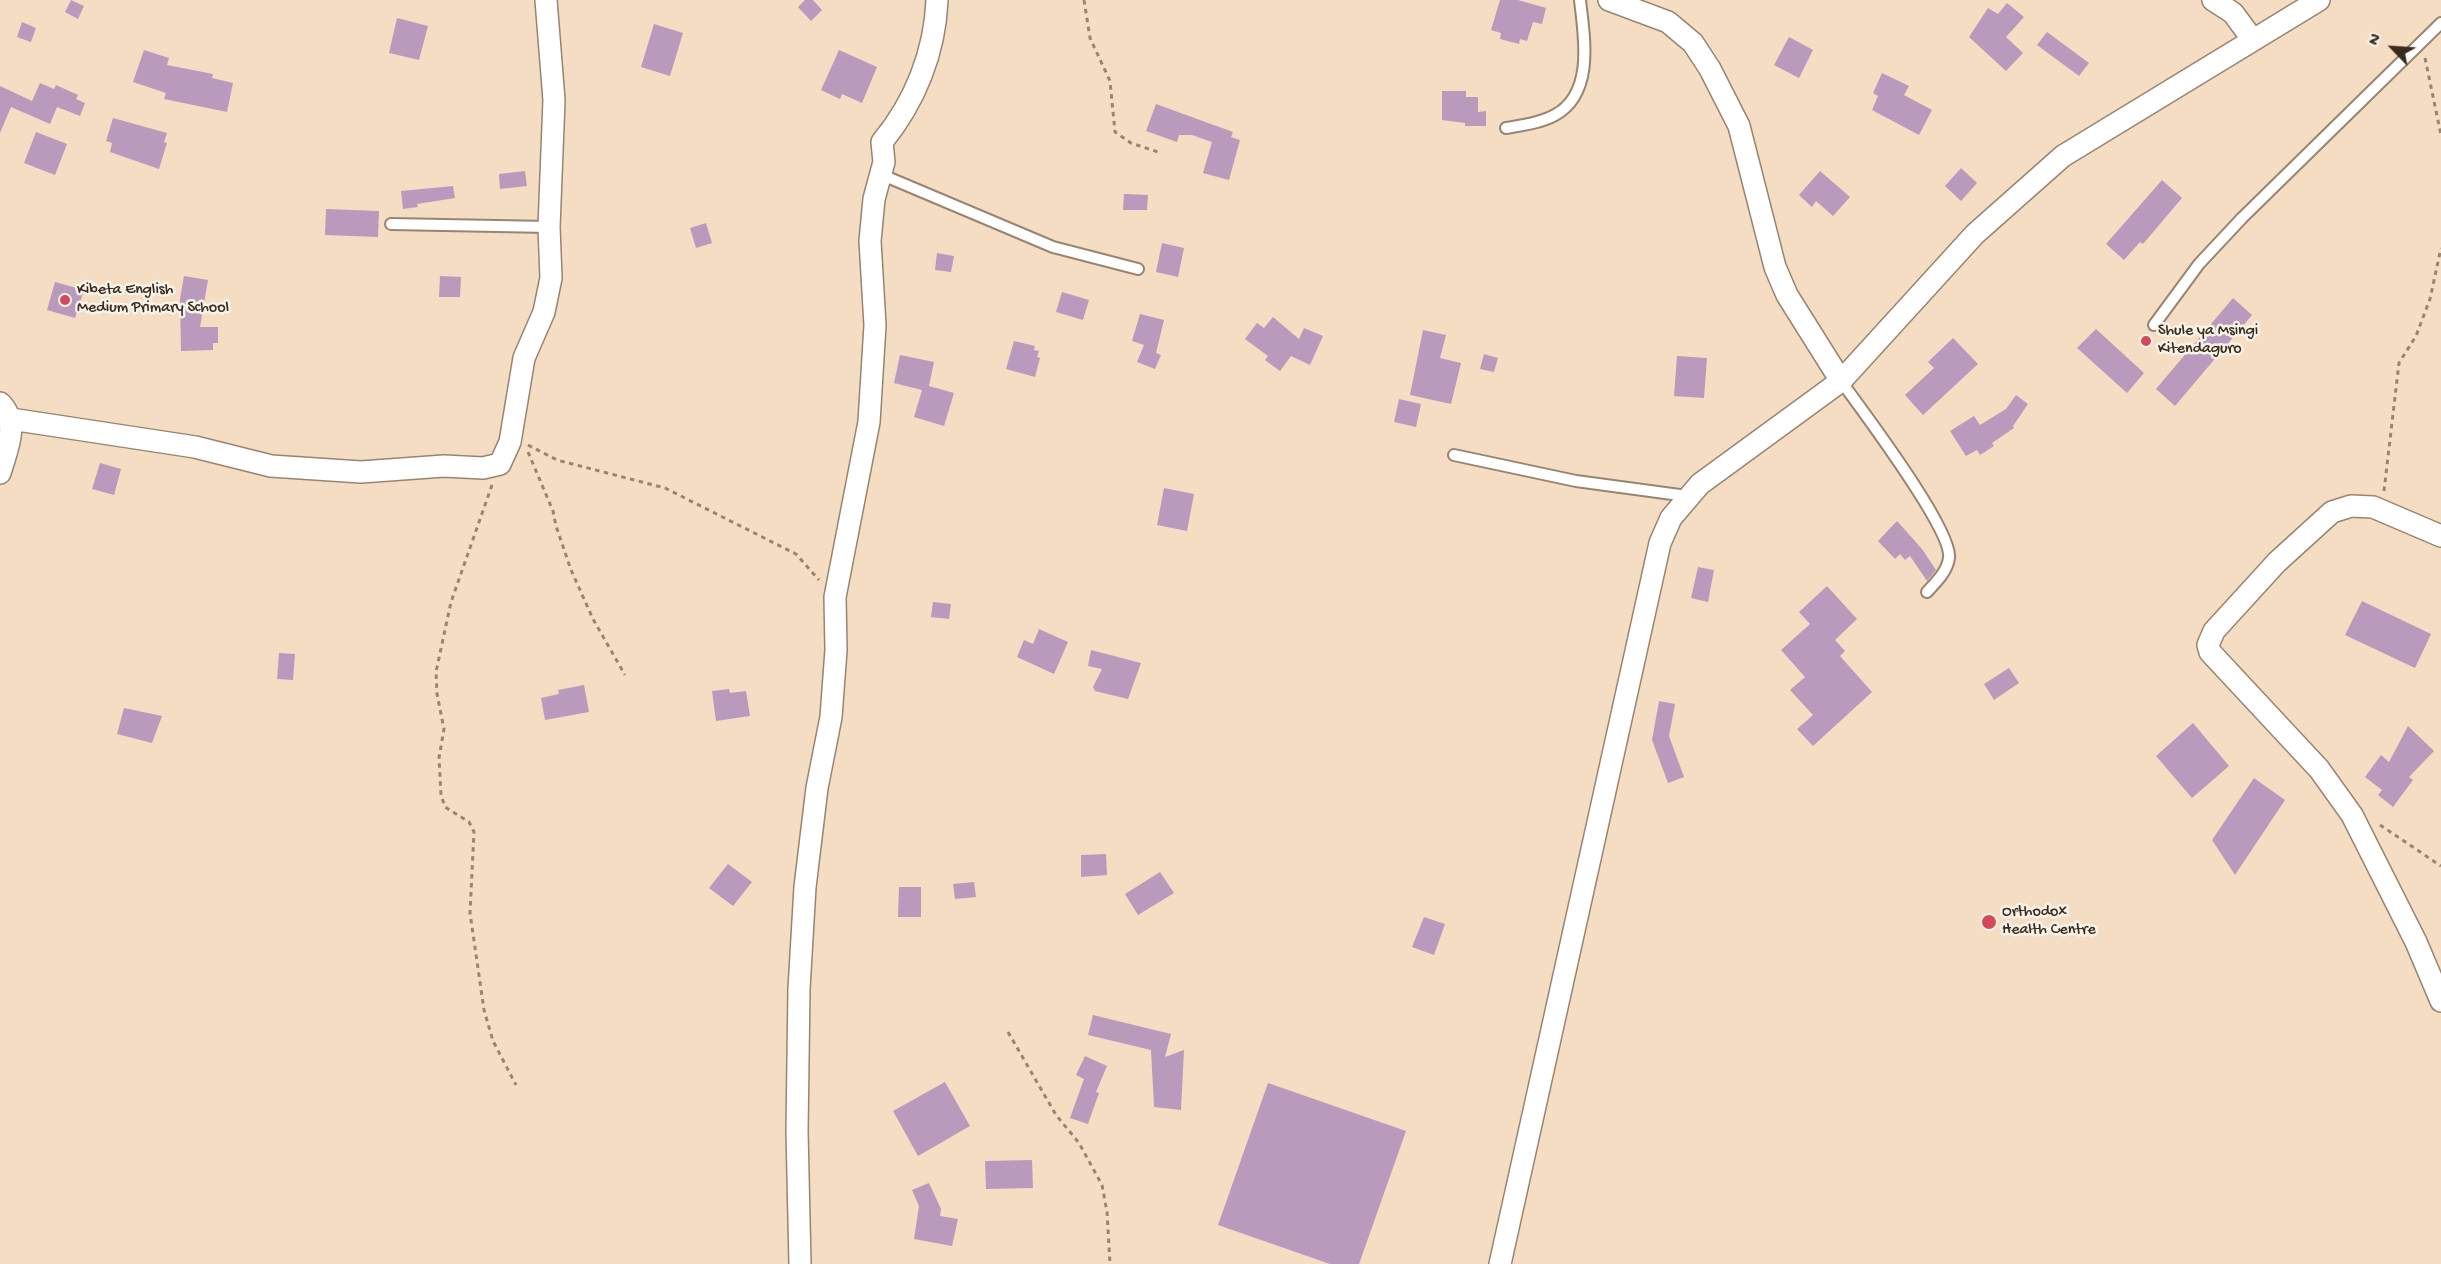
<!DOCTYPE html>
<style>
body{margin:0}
#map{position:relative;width:2441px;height:1264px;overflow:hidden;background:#f4ddc3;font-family:"Gochi Hand",sans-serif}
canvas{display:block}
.north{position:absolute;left:2363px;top:18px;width:60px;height:60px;-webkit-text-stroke:4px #f7f3e8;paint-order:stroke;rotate:295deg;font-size:16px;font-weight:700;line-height:24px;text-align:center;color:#3b2a1e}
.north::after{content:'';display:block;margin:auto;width:21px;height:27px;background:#3b2a1e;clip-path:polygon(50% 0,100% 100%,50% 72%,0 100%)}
</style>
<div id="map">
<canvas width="2441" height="1264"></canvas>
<div class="north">N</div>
</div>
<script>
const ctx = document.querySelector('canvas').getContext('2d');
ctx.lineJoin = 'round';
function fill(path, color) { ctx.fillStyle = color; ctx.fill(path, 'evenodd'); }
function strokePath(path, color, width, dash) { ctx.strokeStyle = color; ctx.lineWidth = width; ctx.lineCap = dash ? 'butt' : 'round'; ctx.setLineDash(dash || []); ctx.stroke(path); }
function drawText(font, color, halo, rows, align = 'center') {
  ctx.font = font + ' "Gochi Hand",sans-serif'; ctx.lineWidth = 5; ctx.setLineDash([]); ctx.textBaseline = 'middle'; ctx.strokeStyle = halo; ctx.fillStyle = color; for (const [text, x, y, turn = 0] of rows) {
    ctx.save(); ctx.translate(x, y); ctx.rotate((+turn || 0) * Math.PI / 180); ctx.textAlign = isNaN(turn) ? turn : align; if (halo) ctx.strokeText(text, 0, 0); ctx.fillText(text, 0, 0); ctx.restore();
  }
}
const building = new Path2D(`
 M 71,0 L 84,6 L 78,19 L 65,12 Z
 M 805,0 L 813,0 L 822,10 L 811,21 L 798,7 Z
 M 1500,0 L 1518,0 L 1546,8 L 1542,24 L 1533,22 L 1527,41 L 1520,39 L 1519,44 L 1500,39 L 1501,33 L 1491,30 Z
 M 2007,3 L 2024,17 L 2006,37 L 2023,53 L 2006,71 L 1969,37 L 1988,8 L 1998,14 Z
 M 397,18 L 428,26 L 419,60 L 389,53 Z
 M 22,22 L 36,28 L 31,42 L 17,37 Z
 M 654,24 L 683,33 L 670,76 L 641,67 Z
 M 2047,32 L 2089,63 L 2079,76 L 2037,45 Z
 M 1789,37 L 1813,50 L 1799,78 L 1774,65 Z
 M 144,50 L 169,58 L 167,65 L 213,74 L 212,78 L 233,83 L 227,112 L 164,99 L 166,93 L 133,82 Z
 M 839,50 L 877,67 L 862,103 L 842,94 L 840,99 L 821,90 Z
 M 1882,73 L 1909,86 L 1904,95 L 1932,110 L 1919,135 L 1872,110 L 1878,96 L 1873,93 Z
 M 40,83 L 54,89 L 56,85 L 78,95 L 76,99 L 85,103 L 80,116 L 57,107 L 50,124 L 11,107 L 0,133 L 0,86 L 32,101 Z
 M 1442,91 L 1466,91 L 1466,97 L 1478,97 L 1478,112 L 1486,111 L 1486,126 L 1465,126 L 1465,123 L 1442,120 Z
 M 1156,104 L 1233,132 L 1231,137 L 1240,140 L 1229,180 L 1203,173 L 1212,142 L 1192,135 L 1179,135 L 1177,142 L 1146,131 Z
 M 113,118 L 167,133 L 164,142 L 167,143 L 159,169 L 110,152 L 112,143 L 106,141 Z
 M 36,132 L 67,144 L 55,175 L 24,163 Z
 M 1961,168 L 1977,183 L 1961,201 L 1945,186 Z
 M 525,171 L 527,186 L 500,189 L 499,174 Z
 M 1820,171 L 1850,197 L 1833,216 L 1816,201 L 1812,207 L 1799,195 Z
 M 2162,180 L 2182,198 L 2143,244 L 2140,242 L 2124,260 L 2106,244 Z
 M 453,186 L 455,198 L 417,204 L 418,207 L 403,209 L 401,191 Z
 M 1124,194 L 1148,195 L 1147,210 L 1123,210 Z
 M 326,209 L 379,211 L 378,237 L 325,235 Z
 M 706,223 L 712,243 L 696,248 L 690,228 Z
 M 1162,243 L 1184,248 L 1178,277 L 1156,272 Z
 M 937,253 L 954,256 L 951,272 L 935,270 Z
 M 184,276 L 208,280 L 200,327 L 218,327 L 218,343 L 213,343 L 213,350 L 181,351 L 180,299 Z
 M 440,276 L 461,277 L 460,297 L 439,297 Z
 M 55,282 L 84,290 L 75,318 L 47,310 Z
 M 1062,292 L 1089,300 L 1083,320 L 1056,312 Z
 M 2233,298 L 2252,315 L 2175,406 L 2156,389 Z
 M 1140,314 L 1164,320 L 1156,353 L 1161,355 L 1155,369 L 1137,362 L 1144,345 L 1132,341 Z
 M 1273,317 L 1299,339 L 1304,328 L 1323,336 L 1310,365 L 1291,356 L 1280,371 L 1265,360 L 1268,356 L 1245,339 L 1257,323 L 1264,328 Z
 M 2096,329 L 2144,373 L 2127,393 L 2077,348 Z
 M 1423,330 L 1446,335 L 1440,358 L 1461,363 L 1451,404 L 1410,395 Z
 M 1953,338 L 1978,364 L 1923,415 L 1905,395 L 1934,368 L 1928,362 Z
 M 1014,341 L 1035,346 L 1034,350 L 1039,351 L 1037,357 L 1040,358 L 1035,377 L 1006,369 Z
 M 1484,354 L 1498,358 L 1494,372 L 1480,369 Z
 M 900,355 L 934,362 L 929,386 L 954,393 L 944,426 L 914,417 L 922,390 L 894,383 Z
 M 1677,356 L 1707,358 L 1704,398 L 1674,396 Z
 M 2016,395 L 2028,404 L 2013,426 L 2014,428 L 1992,443 L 1994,446 L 1980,455 L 1977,450 L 1966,456 L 1950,431 L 1974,416 L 1980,425 L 2006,409 Z
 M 1399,399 L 1421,404 L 1416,427 L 1394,422 Z
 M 100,463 L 121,469 L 114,495 L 92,489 Z
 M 1164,488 L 1194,494 L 1187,531 L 1157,525 Z
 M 1897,521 L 1922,549 L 1936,570 L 1927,581 L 1910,556 L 1905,560 L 1900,554 L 1895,559 L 1878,541 Z
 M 1698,567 L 1714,570 L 1708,602 L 1691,598 Z
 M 1827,586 L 1857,619 L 1835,640 L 1845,651 L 1840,656 L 1872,692 L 1813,746 L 1797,729 L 1813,715 L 1790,690 L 1805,677 L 1781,650 L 1810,624 L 1799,612 Z
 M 2362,601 L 2431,634 L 2415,668 L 2345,635 Z
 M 933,602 L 951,604 L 949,619 L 931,617 Z
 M 1039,629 L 1068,642 L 1054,674 L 1017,657 L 1024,640 L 1033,644 Z
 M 1091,650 L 1141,663 L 1128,699 L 1095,691 L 1093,687 L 1102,669 L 1088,666 Z
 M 279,653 L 295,654 L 293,680 L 277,679 Z
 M 2009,668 L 2019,683 L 1994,700 L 1984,684 Z
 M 584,685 L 589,712 L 545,720 L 541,698 L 559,694 L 558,690 Z
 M 729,689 L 730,693 L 746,691 L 750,716 L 716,721 L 712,691 Z
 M 1659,701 L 1675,704 L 1669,736 L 1684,777 L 1668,783 L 1652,740 Z
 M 124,708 L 162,716 L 152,743 L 117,734 Z
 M 2193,723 L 2229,766 L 2192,798 L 2156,756 Z
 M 2408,726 L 2434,751 L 2409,777 L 2413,780 L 2393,807 L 2378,795 L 2382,790 L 2365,777 L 2381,755 L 2389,762 Z
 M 2254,778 L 2285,800 L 2235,875 L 2212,840 Z
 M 1106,854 L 1107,875 L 1081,877 L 1081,855 Z
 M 728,864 L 752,882 L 733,906 L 709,888 Z
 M 1160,872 L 1174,893 L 1138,915 L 1125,894 Z
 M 974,882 L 976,897 L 955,899 L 953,884 Z
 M 899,887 L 921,887 L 921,917 L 898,917 Z
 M 1424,917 L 1445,924 L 1434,955 L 1412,947 Z
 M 1093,1015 L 1171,1034 L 1165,1057 L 1184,1050 L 1181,1110 L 1154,1107 L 1151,1050 L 1088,1035 Z
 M 1085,1056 L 1107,1066 L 1096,1092 L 1099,1093 L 1088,1124 L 1070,1118 L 1084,1079 L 1076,1075 Z
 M 945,1082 L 970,1126 L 918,1156 L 893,1111 Z
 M 1268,1083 L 1406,1131 L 1359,1264 L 1330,1264 L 1218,1225 Z
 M 1032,1160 L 1033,1188 L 986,1189 L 985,1161 Z
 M 929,1183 L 941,1209 L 940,1216 L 958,1219 L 952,1246 L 914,1239 L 919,1206 L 912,1190 Z`);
const path = new Path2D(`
 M 1084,0 L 1090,38 L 1110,81 L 1115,132 L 1131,143 L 1161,153
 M 2425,58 L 2441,135
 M 528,445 L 557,460 L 665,488 L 796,554 L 819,580
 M 528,452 L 553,511 L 556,526 L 571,570 L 593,619 L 625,675
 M 492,485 L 451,602 L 436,672 L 437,694 L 444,729 L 439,758 L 441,795 L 445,807 L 469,822 L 474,832 L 470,913 L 484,1010 L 493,1041 L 516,1085
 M 2384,491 L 2399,363 L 2416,336 L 2430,299 L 2441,248
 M 2380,825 L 2441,866
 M 1008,1032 L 1056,1115 L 1079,1143 L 1102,1185 L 1107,1212 L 1110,1264`);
const service = new Path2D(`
 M 1506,128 C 1523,125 1540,123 1555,115 C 1595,93 1584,36 1580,0
 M 880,174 L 1053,247 L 1138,269
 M 391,224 L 549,227
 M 2154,325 L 2199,264 L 2242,218 L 2441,23
 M 1841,381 C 1861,409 1953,530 1949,558 C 1947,572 1936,582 1927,592
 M 1454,455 L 1576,481 L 1687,496`);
const minor = new Path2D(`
 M 1609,0 L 1668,22 L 1693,43 L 1710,69 L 1739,126 L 1775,267 L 1787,295 L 1841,381
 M 2213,0 L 2233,13 L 2253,40
 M 0,403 C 20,423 7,449 0,473
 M 11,419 L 195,447 L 271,466 L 361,472 L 444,466 L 483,468 L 500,464 L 510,442 L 524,358 L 544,312 L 551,278 L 549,227 L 554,100 L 546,0
 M 2441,536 L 2373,507 L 2351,506 L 2332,512 L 2277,562 L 2214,631 L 2208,645 L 2210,652 L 2319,769 L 2352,815 L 2416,942 L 2441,1001
 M 800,1264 L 797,1131 L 799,989 L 805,887 L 817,788 L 831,717 L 836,650 L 835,597 L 869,422 L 875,325 L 870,241 L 874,199 L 884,162 L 882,142 C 915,102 935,52 937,0
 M 1500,1264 L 1660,543 L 1671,518 L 1700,484 L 1841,381 L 1975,234 L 2063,156 L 2319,0`);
const markers = [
 [65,300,6,"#d1495b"],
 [2146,341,6,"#d1495b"],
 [1989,922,8,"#d1495b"]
];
const poiNames = [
 ["Kibeta English",77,291],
 ["Medium Primary School",77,309],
 ["Shule ya Msingi",2158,332],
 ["Kitendaguro",2158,350],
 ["Orthodox",2002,913],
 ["Health Centre",2002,931]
];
fill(building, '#b99abd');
strokePath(service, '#988470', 14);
strokePath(minor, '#988470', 24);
strokePath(path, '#988470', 3, [4.5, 4.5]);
strokePath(service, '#fff', 10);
strokePath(minor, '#fff', 21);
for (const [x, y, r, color] of markers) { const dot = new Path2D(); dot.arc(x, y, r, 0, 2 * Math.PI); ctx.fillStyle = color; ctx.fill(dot); strokePath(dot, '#f7f3e8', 2); }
drawText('16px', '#3b2a1e', '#f7f3e8', poiNames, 'left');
</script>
